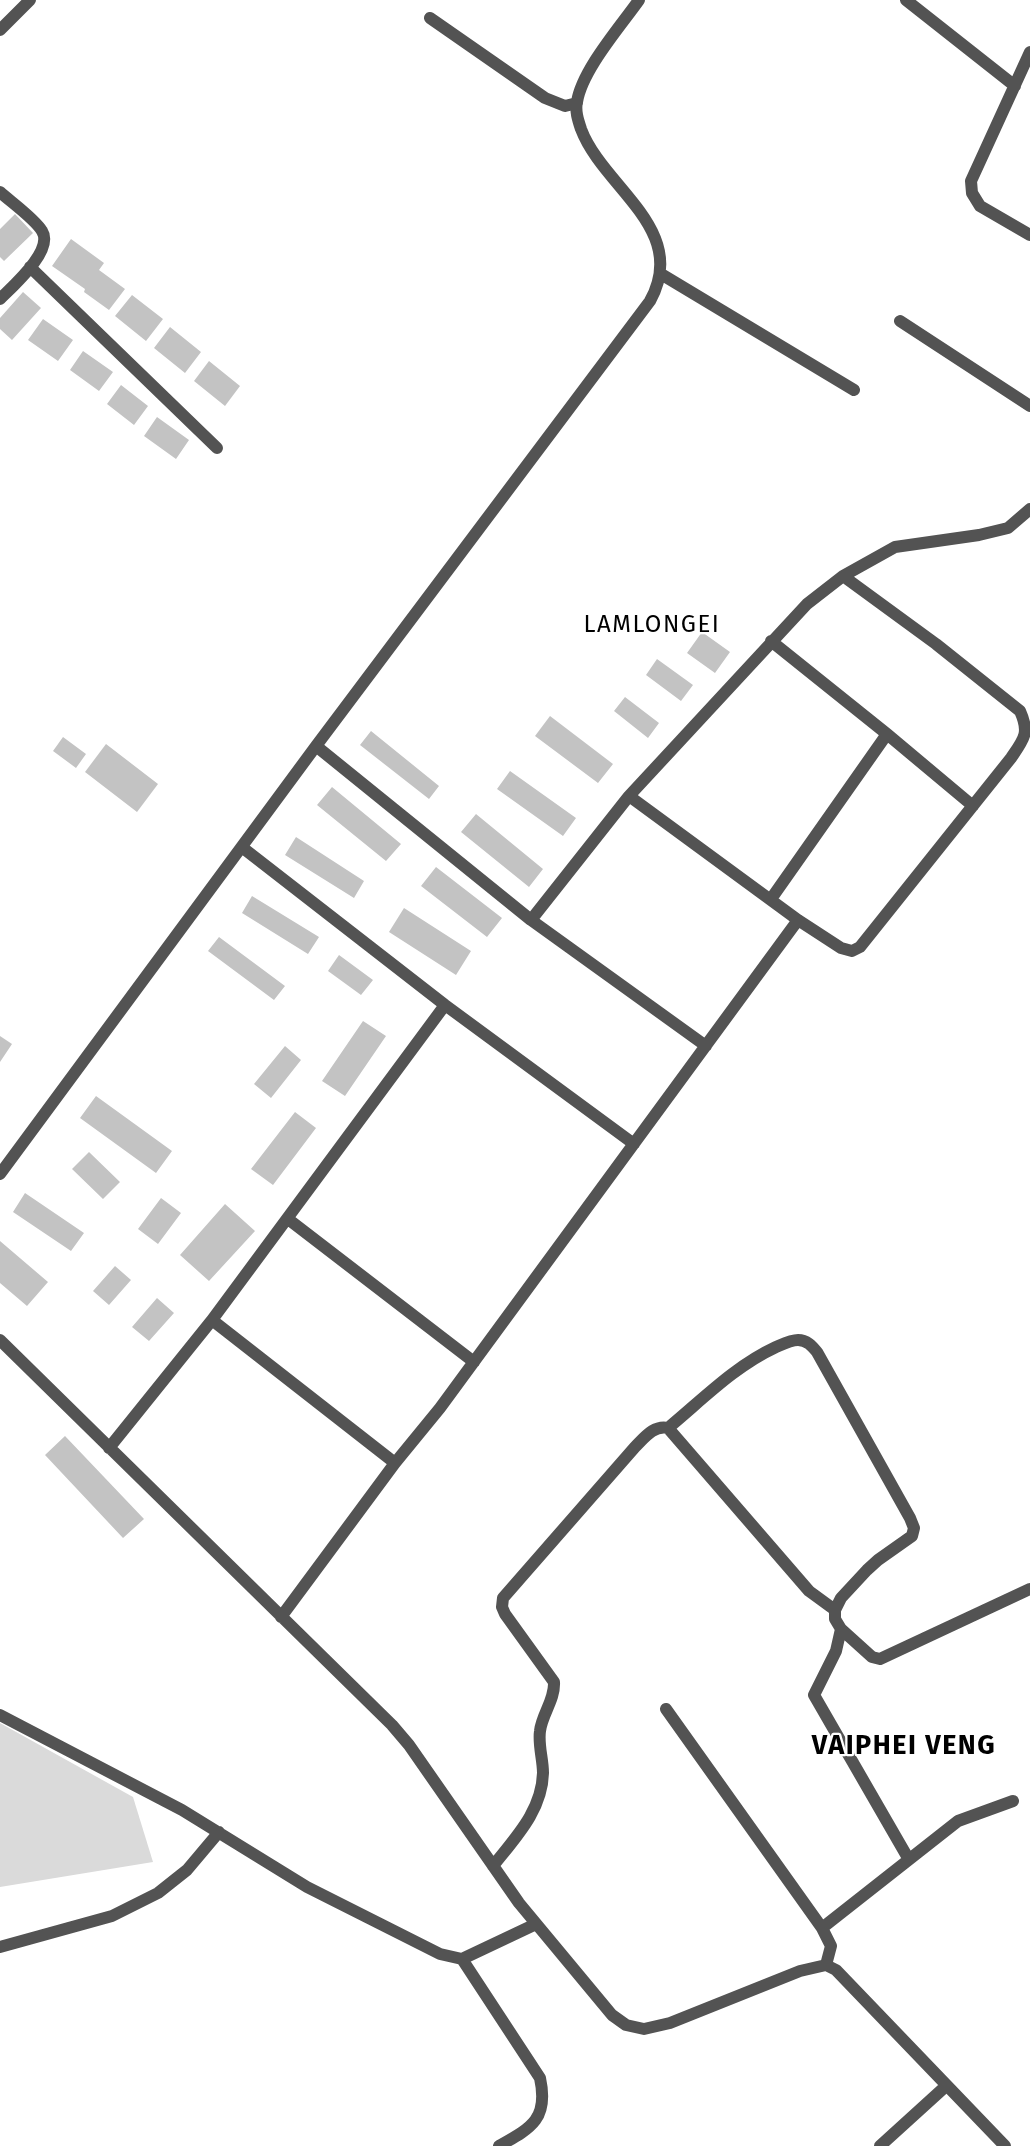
<!DOCTYPE html>
<style>
body{margin:0}
canvas{display:block;background:#fff}
</style>
<canvas width="1030" height="2146"></canvas>
<script>
const ctx = document.querySelector('canvas').getContext('2d');
ctx.lineJoin = 'round';
function fill(path, color) { ctx.fillStyle = color; ctx.fill(path, 'evenodd'); }
function strokePath(path, color, width, dash) { ctx.strokeStyle = color; ctx.lineWidth = width; ctx.lineCap = dash ? 'butt' : 'round'; ctx.setLineDash(dash || []); ctx.stroke(path); }
function drawText(font, color, halo, rows, align = 'center') {
  ctx.font = font + ' "Fira Sans",sans-serif'; ctx.lineWidth = 4.5; ctx.setLineDash([]); ctx.textBaseline = 'middle'; ctx.strokeStyle = halo; ctx.fillStyle = color; for (const [text, x, y, turn = 0] of rows) {
    ctx.save(); ctx.translate(x, y); ctx.rotate((+turn || 0) * Math.PI / 180); ctx.textAlign = isNaN(turn) ? turn : align; if (halo) ctx.strokeText(text, 0, 0); ctx.fillText(text, 0, 0); ctx.restore();
  }
}
const green = new Path2D(`
 M 0,1723 L 133,1797 L 153,1862 L 0,1887 Z`);
const building = new Path2D(`
 M 15,214 L 33,233 L 4,261 L 0,257 L 0,229 Z
 M 71,239 L 104,263 L 99,270 L 125,289 L 109,310 L 84,292 L 85,289 L 52,266 Z
 M 23,292 L 41,308 L 12,340 L 0,329 L 0,318 Z
 M 132,295 L 163,319 L 146,341 L 115,316 Z
 M 43,319 L 73,340 L 58,361 L 28,340 Z
 M 170,327 L 201,352 L 185,373 L 154,348 Z
 M 83,351 L 113,372 L 99,391 L 70,370 Z
 M 209,361 L 240,386 L 225,406 L 194,381 Z
 M 121,385 L 148,406 L 134,425 L 107,404 Z
 M 157,417 L 189,440 L 176,459 L 144,436 Z
 M 702,632 L 730,652 L 715,673 L 687,653 Z
 M 657,659 L 693,685 L 681,701 L 646,675 Z
 M 625,697 L 659,723 L 648,738 L 614,711 Z
 M 550,716 L 613,764 L 598,783 L 535,736 Z
 M 371,731 L 439,786 L 429,799 L 360,745 Z
 M 63,737 L 86,754 L 76,768 L 53,751 Z
 M 106,744 L 158,784 L 137,812 L 85,772 Z
 M 510,771 L 576,818 L 563,836 L 497,789 Z
 M 332,787 L 401,844 L 386,861 L 317,805 Z
 M 476,814 L 543,869 L 529,887 L 461,832 Z
 M 296,837 L 364,881 L 354,898 L 285,855 Z
 M 436,867 L 502,918 L 487,937 L 421,886 Z
 M 252,896 L 319,937 L 308,954 L 242,913 Z
 M 404,908 L 471,951 L 456,975 L 389,932 Z
 M 219,937 L 285,986 L 274,1000 L 208,951 Z
 M 339,955 L 373,980 L 361,995 L 328,971 Z
 M 363,1021 L 386,1036 L 345,1096 L 322,1081 Z
 M 0,1036 L 12,1044 L 0,1062 Z
 M 285,1046 L 301,1060 L 271,1098 L 254,1084 Z
 M 96,1096 L 172,1151 L 156,1173 L 80,1118 Z
 M 295,1112 L 316,1128 L 273,1185 L 251,1169 Z
 M 89,1152 L 120,1182 L 103,1199 L 72,1169 Z
 M 25,1193 L 84,1233 L 71,1251 L 13,1212 Z
 M 161,1198 L 181,1213 L 158,1244 L 138,1229 Z
 M 225,1204 L 255,1231 L 209,1281 L 180,1255 Z
 M 0,1241 L 48,1282 L 27,1306 L 0,1283 Z
 M 115,1266 L 131,1280 L 109,1305 L 93,1291 Z
 M 157,1298 L 174,1313 L 149,1341 L 132,1327 Z
 M 65,1436 L 144,1519 L 123,1538 L 45,1455 Z`);
const street = new Path2D(`
 M 906,0 L 1015,86
 M 430,18 L 545,98 L 565,106 L 577,103
 M 0,30 L 30,0
 M 1030,52 L 971,181 L 972,193 L 980,206 L 1030,235
 M 0,192 C 11,202 35,219 42,231 C 54,250 14,285 0,299
 M 30,267 L 217,448
 M 661,274 L 854,390
 M 900,321 L 1030,406
 M 771,641 L 887,734 L 973,806
 M 316,746 L 531,920 L 706,1046
 M 629,796 L 798,920 L 841,948 L 852,951 L 860,947 L 1011,758 C 1024,739 1030,733 1020,711 L 936,644 L 843,576
 M 243,848 L 445,1005 L 634,1144
 M 771,899 L 887,734
 M 531,920 L 629,796 L 807,604 L 843,576 L 895,547 L 979,535 L 1008,528 L 1030,509
 M 0,1174 L 316,746 L 650,301 C 690,229 603,188 581,129 C 578,120 575,111 577,102 C 582,70 620,27 639,0
 M 288,1219 L 474,1362
 M 212,1320 L 395,1463
 M 0,1340 L 392,1725 L 409,1745 L 519,1903 L 612,2015 L 626,2025 L 644,2029 L 670,2023 L 800,1971 L 826,1965 L 836,1970 L 1005,2146
 M 668,1428 C 703,1399 735,1366 776,1347 C 783,1344 791,1340 798,1340 C 807,1340 812,1346 817,1352 L 910,1518 L 914,1528 L 912,1536 L 878,1560 L 867,1570 L 841,1598 L 835,1610 L 835,1619 L 841,1629 L 872,1657 L 880,1659 L 1030,1589
 M 109,1448 L 212,1320 L 445,1005
 M 281,1617 L 395,1463 L 440,1408 L 798,920
 M 841,1629 L 836,1651 L 814,1695 L 908,1858
 M 666,1709 L 822,1928 L 831,1946 L 826,1965
 M 0,1715 L 182,1810 L 307,1887 L 440,1954 L 462,1959 L 536,1924
 M 493,1866 C 515,1838 542,1811 543,1773 C 543,1759 538,1745 540,1731 C 542,1714 555,1700 554,1682 L 505,1614 L 502,1607 L 503,1598 L 635,1447 C 645,1437 654,1425 668,1428 L 809,1591 L 835,1610
 M 822,1928 L 958,1821 L 1013,1801
 M 0,1947 L 112,1916 L 158,1893 L 187,1870 L 219,1832
 M 462,1959 L 540,2078 C 549,2119 531,2128 499,2146
 M 880,2146 L 946,2086`);
const quarterNames = [
 ["LAMLONGEI",652,625]
];
const districtNames = [
 ["VAIPHEI VENG",904,1746]
];
fill(green, '#dadada');
fill(building, '#c3c3c3');
strokePath(street, '#535353', 12);
ctx.letterSpacing = '1.5px';
drawText('24px', '#000', '#fff', quarterNames);
ctx.letterSpacing = '0px';
ctx.letterSpacing = '1.5px';
drawText('bold 27px', '#000', '#fff', districtNames);
ctx.letterSpacing = '0px';
</script>
